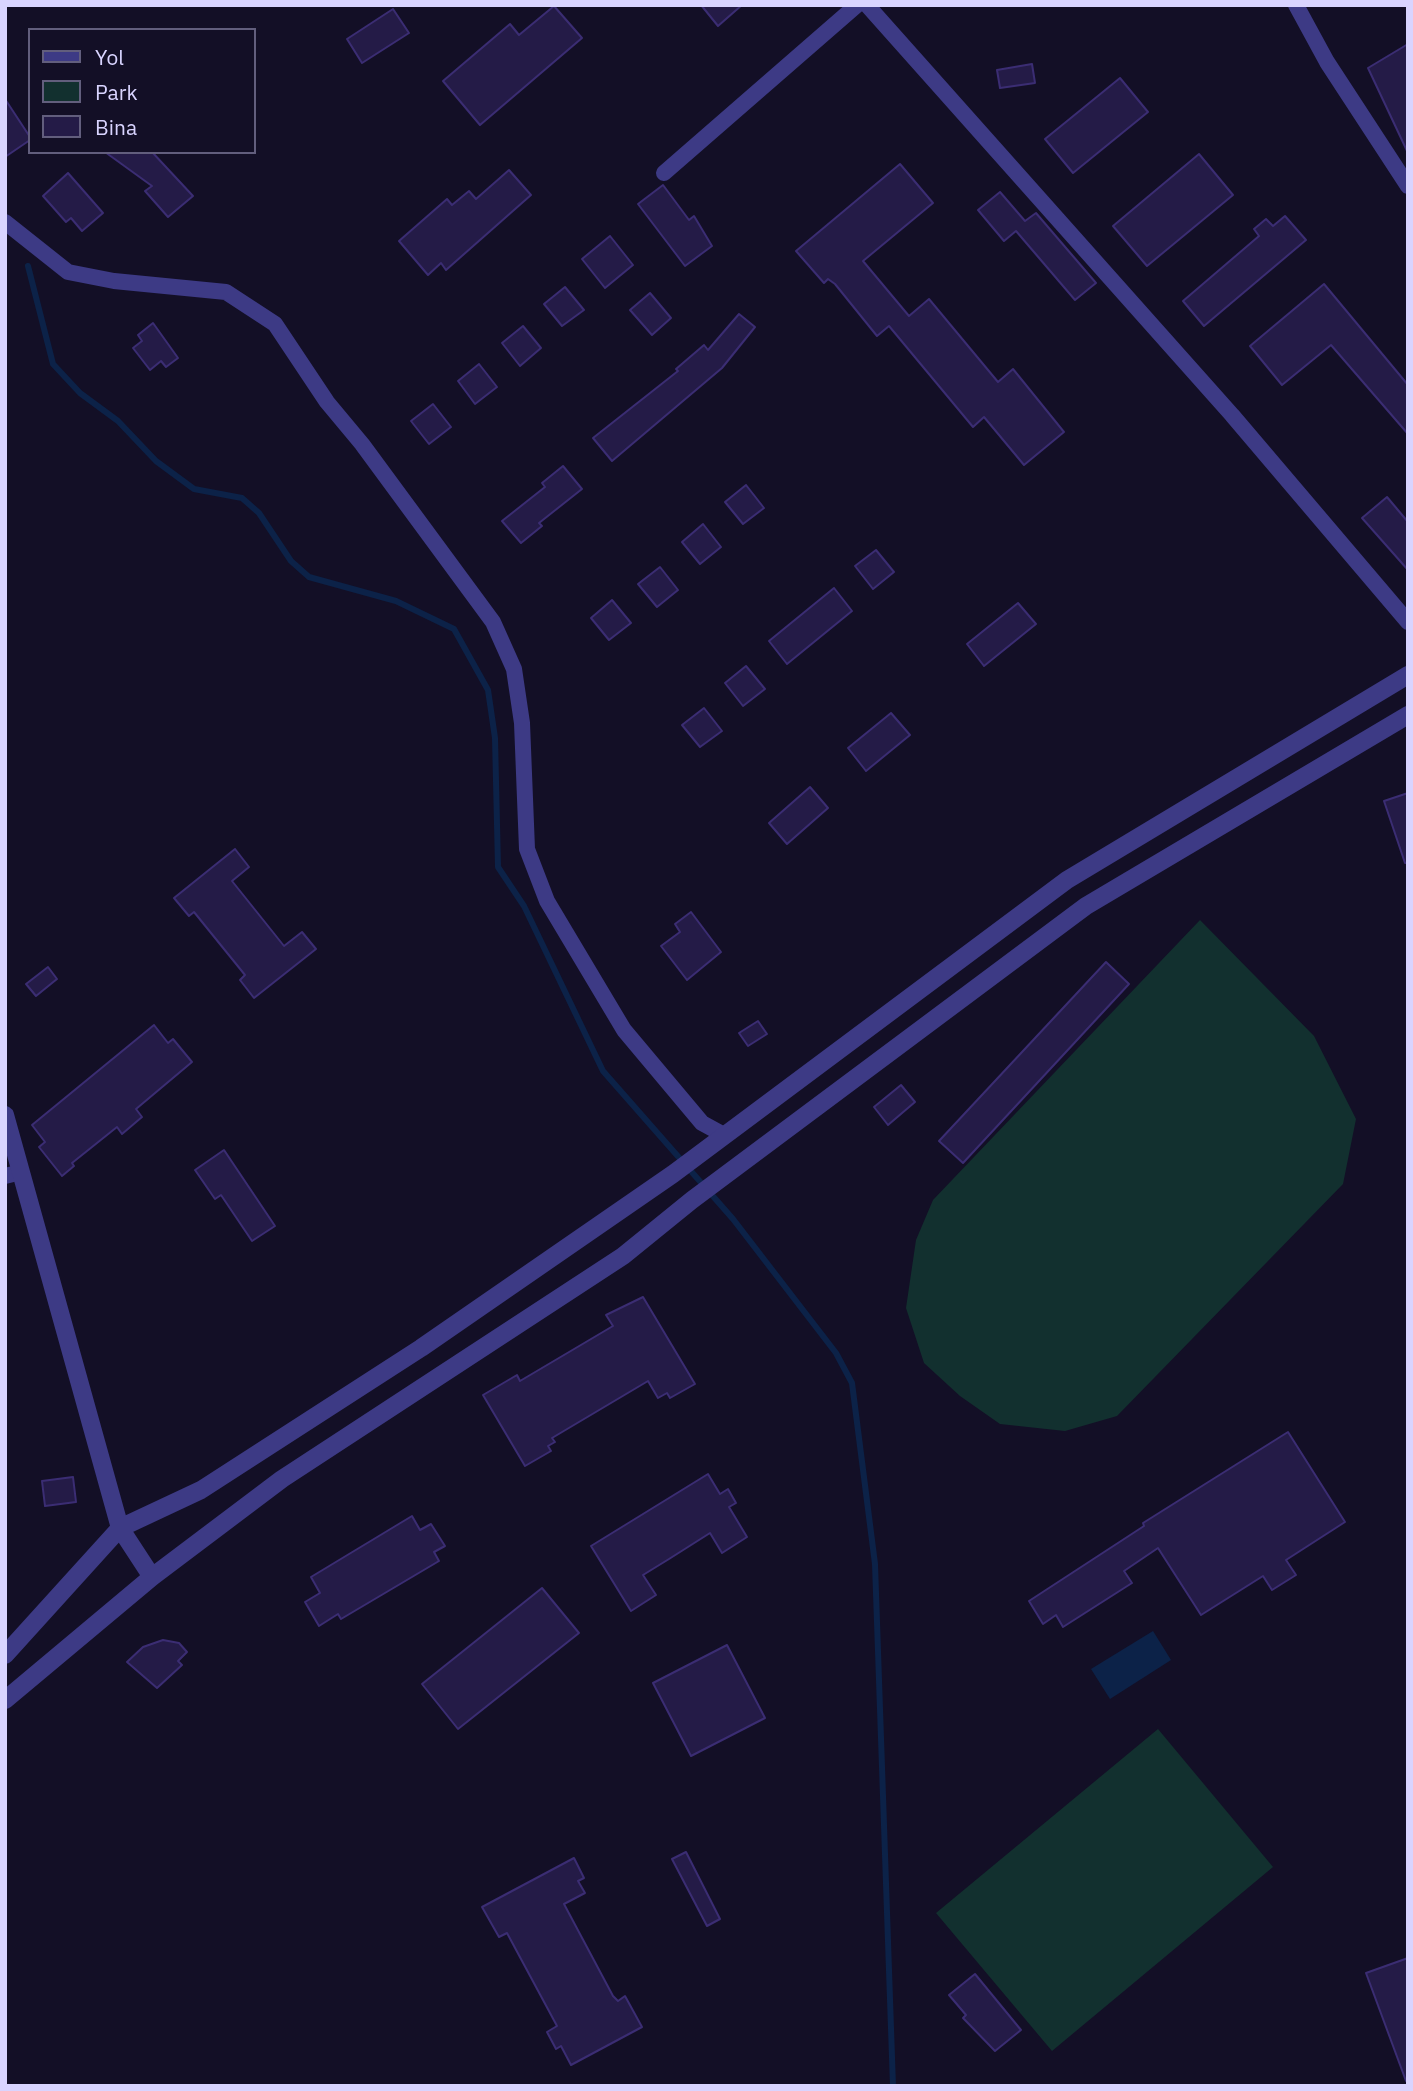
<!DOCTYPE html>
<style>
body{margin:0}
#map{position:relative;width:1413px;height:2091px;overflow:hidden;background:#130f26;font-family:"IBM Plex Sans",sans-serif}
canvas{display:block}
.frame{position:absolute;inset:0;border:7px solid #d9d4ff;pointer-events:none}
.legend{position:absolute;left:28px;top:28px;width:228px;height:126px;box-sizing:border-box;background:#130f26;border:2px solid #625e7d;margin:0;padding:9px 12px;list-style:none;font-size:21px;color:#d9d4ff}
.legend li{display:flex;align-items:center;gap:14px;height:35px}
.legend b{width:35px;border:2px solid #625e7d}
</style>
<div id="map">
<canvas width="1413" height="2091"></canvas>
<div class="frame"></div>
<ul class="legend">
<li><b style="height:9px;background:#3d3a85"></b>Yol</li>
<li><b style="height:19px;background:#12302f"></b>Park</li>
<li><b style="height:19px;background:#241b47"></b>Bina</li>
</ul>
</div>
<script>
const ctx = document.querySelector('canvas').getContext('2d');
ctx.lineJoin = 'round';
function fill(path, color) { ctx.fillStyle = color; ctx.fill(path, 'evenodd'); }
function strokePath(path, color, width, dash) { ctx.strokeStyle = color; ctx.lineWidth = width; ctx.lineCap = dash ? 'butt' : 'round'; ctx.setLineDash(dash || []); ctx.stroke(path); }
const green = new Path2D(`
 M 1200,920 L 1314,1036 L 1356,1119 L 1343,1184 L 1117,1416 L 1065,1431 L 1000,1424 L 960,1396 L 924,1363 L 906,1308 L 916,1240 L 933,1200 Z
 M 1158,1729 L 1273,1867 L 1052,2051 L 936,1913 Z`);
const water = new Path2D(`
 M 1153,1631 L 1171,1660 L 1110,1699 L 1091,1669 Z`);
const stream = new Path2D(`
 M 28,266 L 53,364 L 80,393 L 118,421 L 156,461 L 194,489 L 242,498 L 259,513 L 291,561 L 309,577 L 396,601 L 454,629 L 488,690 L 495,738 L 498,867 L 524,906 L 603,1071 L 733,1219 L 836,1353 L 852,1383 L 875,1564 L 893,2086`);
const building = new Path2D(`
 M 701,5 L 742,5 L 718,26 Z
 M 554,6 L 582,38 L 480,125 L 443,81 L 510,24 L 519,35 Z
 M 393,9 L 409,33 L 362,63 L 347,39 Z
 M 1408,44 L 1408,153 L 1368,68 Z
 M 1032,64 L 1035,83 L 1000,88 L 997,70 Z
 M 1120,78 L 1148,112 L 1073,173 L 1045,139 Z
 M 5,99 L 30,137 L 30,140 L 5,157 Z
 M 105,152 L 152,152 L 193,196 L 168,217 L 145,191 L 152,186 Z
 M 1199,154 L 1233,195 L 1147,266 L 1113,226 Z
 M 900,164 L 933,203 L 863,261 L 909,316 L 929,299 L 998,382 L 1013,369 L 1064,432 L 1024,465 L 984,417 L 973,427 L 889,326 L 877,336 L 835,284 L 828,279 L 824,283 L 796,251 Z
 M 509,170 L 531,195 L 446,270 L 441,263 L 428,275 L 399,241 L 447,199 L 452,205 L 469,191 L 476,199 Z
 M 68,173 L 103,213 L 82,231 L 71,218 L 66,222 L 43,196 Z
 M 663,185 L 689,220 L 694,216 L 712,246 L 685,266 L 638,204 Z
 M 1000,192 L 1025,221 L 1036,213 L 1096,283 L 1075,300 L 1016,231 L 1004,241 L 978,210 Z
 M 1285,216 L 1306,240 L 1204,326 L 1183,301 L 1259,236 L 1254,229 L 1266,219 L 1273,226 Z
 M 610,236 L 633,265 L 605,288 L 582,259 Z
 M 1324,284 L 1408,385 L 1408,434 L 1331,345 L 1282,385 L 1250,346 Z
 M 565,287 L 584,310 L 562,326 L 544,304 Z
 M 650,293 L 671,318 L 652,335 L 630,310 Z
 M 739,314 L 755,327 L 722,368 L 612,461 L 593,438 L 678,371 L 676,369 L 704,345 L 708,350 Z
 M 153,323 L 178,358 L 166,367 L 161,361 L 150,370 L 133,348 L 142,341 L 138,335 Z
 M 523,326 L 541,348 L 520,366 L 502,343 Z
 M 479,364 L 497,387 L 475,404 L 458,381 Z
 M 433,404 L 451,427 L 429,444 L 411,421 Z
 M 563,466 L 582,489 L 539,523 L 542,526 L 521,543 L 502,521 L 545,487 L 542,483 Z
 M 746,485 L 764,508 L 743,524 L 725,502 Z
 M 1387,497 L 1408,522 L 1408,570 L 1362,518 Z
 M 703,524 L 721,547 L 700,564 L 682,542 Z
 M 876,550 L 894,572 L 873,589 L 855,566 Z
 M 660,567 L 678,590 L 657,607 L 638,584 Z
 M 834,588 L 852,611 L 787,664 L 769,641 Z
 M 612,600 L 631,623 L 609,640 L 591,618 Z
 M 1018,603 L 1036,624 L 984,666 L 967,644 Z
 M 746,666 L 765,689 L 743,706 L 725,683 Z
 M 704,708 L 722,731 L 700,747 L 682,725 Z
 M 891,713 L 910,735 L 866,771 L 848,748 Z
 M 810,787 L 828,808 L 787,844 L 769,823 Z
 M 1408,793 L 1408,863 L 1405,863 L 1384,801 Z
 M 235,849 L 249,867 L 232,881 L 284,946 L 302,932 L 316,949 L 254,998 L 240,980 L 245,975 L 194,912 L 189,916 L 174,898 Z
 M 691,912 L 721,952 L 687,980 L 661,946 L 680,932 L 675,924 Z
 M 1106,962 L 1129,984 L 963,1163 L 939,1141 Z
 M 48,967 L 57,979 L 36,996 L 26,984 Z
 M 758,1021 L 767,1034 L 748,1046 L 739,1033 Z
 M 154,1025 L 168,1043 L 173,1039 L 192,1062 L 136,1109 L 142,1117 L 122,1134 L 117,1127 L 72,1163 L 74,1166 L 62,1176 L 39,1147 L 45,1142 L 32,1125 Z
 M 901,1085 L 915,1102 L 888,1125 L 874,1107 Z
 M 224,1150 L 275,1226 L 252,1241 L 221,1195 L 215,1199 L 195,1170 Z
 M 643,1297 L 695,1384 L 670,1398 L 667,1393 L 658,1398 L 648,1381 L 552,1438 L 555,1442 L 548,1446 L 551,1451 L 525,1466 L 483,1395 L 517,1375 L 520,1381 L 613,1326 L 606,1315 Z
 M 1288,1432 L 1345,1522 L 1286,1560 L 1296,1575 L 1272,1590 L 1263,1576 L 1201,1615 L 1158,1548 L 1124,1571 L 1132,1583 L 1063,1627 L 1056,1615 L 1043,1624 L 1029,1601 L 1144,1526 L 1143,1523 Z
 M 708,1474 L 720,1494 L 728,1489 L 736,1503 L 729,1507 L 747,1537 L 722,1553 L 710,1533 L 669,1559 L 643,1575 L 656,1595 L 631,1611 L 591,1546 Z
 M 73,1477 L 76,1502 L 45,1506 L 42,1481 Z
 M 412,1516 L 420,1530 L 431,1524 L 445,1546 L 434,1552 L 439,1561 L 341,1619 L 338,1614 L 319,1626 L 305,1602 L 320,1593 L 311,1577 Z
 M 542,1588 L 579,1633 L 458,1729 L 422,1684 Z
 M 163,1640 L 179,1643 L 187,1652 L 178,1661 L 182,1665 L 157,1688 L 127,1662 L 143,1647 Z
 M 727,1645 L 765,1718 L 691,1756 L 653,1683 Z
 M 686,1852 L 720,1919 L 707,1926 L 672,1859 Z
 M 574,1858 L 584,1878 L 578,1881 L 585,1893 L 564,1904 L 613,1996 L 618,2001 L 625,1996 L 642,2027 L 571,2065 L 561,2046 L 556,2049 L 547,2032 L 557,2026 L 507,1933 L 499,1937 L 482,1907 Z
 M 1408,1958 L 1408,2081 L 1406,2081 L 1366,1973 Z
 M 975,1974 L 1021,2030 L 995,2051 L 963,2018 L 966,2015 L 949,1995 Z`);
const minor = new Path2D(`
 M 867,5 L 1232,415 L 1408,622
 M 1296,5 L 1327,62 L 1408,186
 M 664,173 L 857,5
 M 5,222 L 68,272 L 114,281 L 226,292 L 275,324 L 327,402 L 362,444 L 493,622 L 514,669 L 522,723 L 527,849 L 547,901 L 624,1030 L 702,1123 L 724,1135
 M 5,1176 L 21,1172`);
const tertiary = new Path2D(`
 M 5,1115 L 120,1528 L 152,1577
 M 5,1655 L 120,1528 L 201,1490 L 421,1348 L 673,1174 L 1067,880 L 1408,675
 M 5,1700 L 152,1577 L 282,1479 L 623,1256 L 692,1200 L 1086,906 L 1408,715`);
fill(green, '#12302f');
fill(water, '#0c2248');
strokePath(stream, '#0c2248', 6);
fill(building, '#241b47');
strokePath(building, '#3b2d73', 2);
strokePath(minor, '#3d3a85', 16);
strokePath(tertiary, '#3d3a85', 18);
</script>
